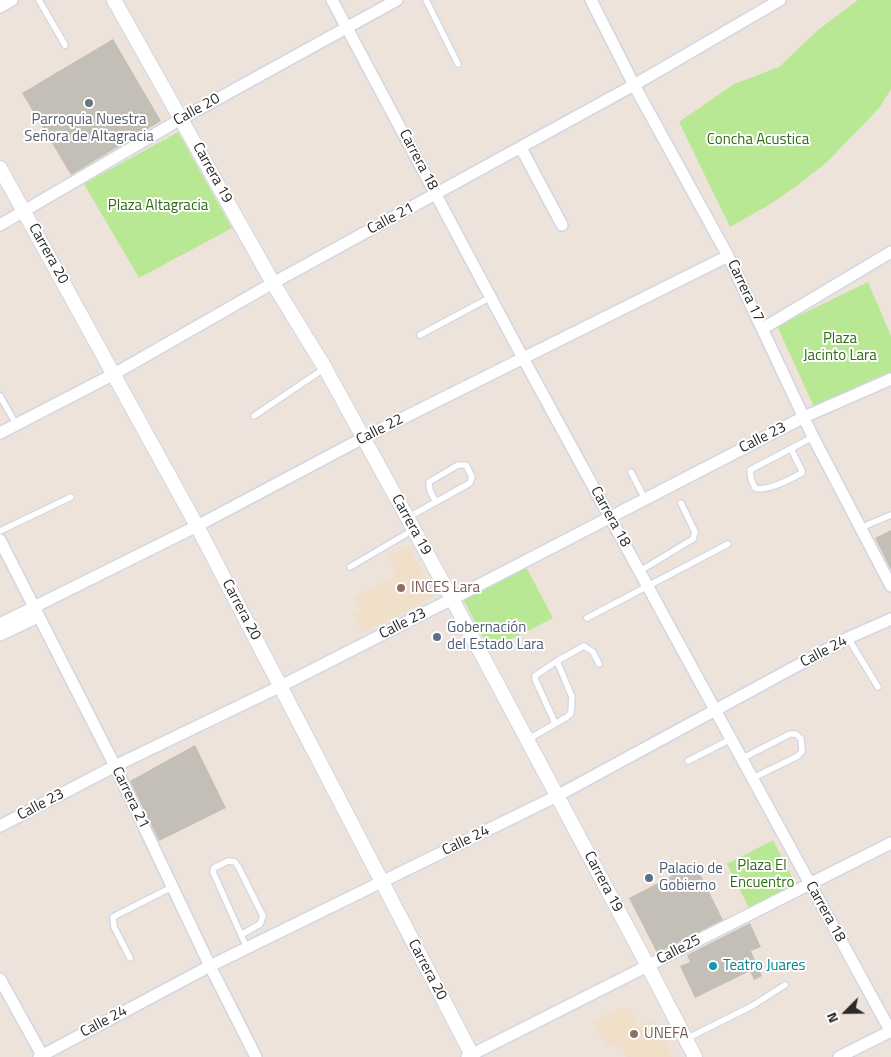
<!DOCTYPE html>
<meta charset="utf-8">
<style>
body{margin:0}
#map{position:relative;width:891px;height:1057px;overflow:hidden;background:#ede3db;font-family:"Titillium Web",sans-serif}
canvas{display:block}
.north{position:absolute;left:821px;top:987px;width:50px;height:50px;-webkit-text-stroke:4px #fff;paint-order:stroke;rotate:247deg;font-size:14px;font-weight:700;line-height:20px;text-align:center;color:#2a2a2a}
.north::after{content:'';display:block;margin:auto;width:18px;height:22px;background:#2a2a2a;clip-path:polygon(50% 0,100% 100%,50% 72%,0 100%)}
</style>
<div id="map">
<canvas width="891" height="1057"></canvas>
<div class="north">N</div>
</div>
<script>
const ctx = document.querySelector('canvas').getContext('2d');
ctx.lineJoin = 'round';
function fill(path, color) { ctx.fillStyle = color; ctx.fill(path, 'evenodd'); }
function strokePath(path, color, width, dash) { ctx.strokeStyle = color; ctx.lineWidth = width; ctx.lineCap = dash ? 'butt' : 'round'; ctx.setLineDash(dash || []); ctx.stroke(path); }
function drawText(font, color, halo, rows, align = 'center') {
  ctx.font = font + ' "Titillium Web",sans-serif'; ctx.lineWidth = 4; ctx.setLineDash([]); ctx.textBaseline = 'middle'; ctx.strokeStyle = halo; ctx.fillStyle = color; for (const [text, x, y, turn = 0] of rows) {
    ctx.save(); ctx.translate(x, y); ctx.rotate((+turn || 0) * Math.PI / 180); ctx.textAlign = isNaN(turn) ? turn : align; if (halo) ctx.strokeText(text, 0, 0); ctx.fillText(text, 0, 0); ctx.restore();
  }
}
const education = new Path2D(`
 M 409,545 L 434,596 L 362,633 L 352,613 L 360,609 L 354,598 L 396,575 L 387,556 Z
 M 622,1008 L 630,1009 L 638,1027 L 653,1019 L 673,1057 L 626,1057 L 618,1043 L 608,1048 L 594,1022 Z`);
const green = new Path2D(`
 M 858,0 L 891,0 L 891,89 L 880,107 L 827,162 L 798,185 L 769,205 L 730,227 L 679,122 L 734,84 L 779,67 L 818,30 Z
 M 178,132 L 232,228 L 139,278 L 84,184 Z
 M 868,282 L 891,336 L 891,376 L 815,409 L 777,326 Z
 M 525,565 L 553,618 L 490,650 L 462,597 Z
 M 773,840 L 796,885 L 749,908 L 727,864 Z`);
const building = new Path2D(`
 M 113,39 L 161,121 L 71,175 L 22,93 Z
 M 891,530 L 891,570 L 875,538 Z
 M 195,745 L 226,808 L 159,841 L 130,781 Z
 M 695,864 L 723,920 L 657,953 L 629,898 Z
 M 750,923 L 761,947 L 751,951 L 762,976 L 754,980 L 750,971 L 695,998 L 680,966 L 690,962 L 687,955 Z`);
const service = new Path2D(`
 M 39,0 L 65,45
 M 426,0 L 458,64
 M 420,335 L 491,297
 M 0,396 L 16,424
 M 254,416 L 325,368
 M 791,449 L 802,471 L 802,473 C 791,479 766,492 755,488 L 751,479 L 750,470 L 813,437
 M 631,472 L 645,499
 M 407,518 L 470,483 L 472,477 L 466,465 L 458,465 L 429,482 L 430,491 L 436,502
 M 860,528 L 891,515
 M 0,531 L 71,497
 M 350,567 L 413,530
 M 640,571 L 693,539 L 695,532 L 681,503
 M 587,618 L 728,544
 M 848,638 L 878,687
 M 557,661 L 584,646 L 593,652 L 599,664
 M 527,740 L 567,717 L 571,713 L 572,697 L 557,661 L 535,676 L 535,679 L 555,723
 M 743,758 L 790,734 L 796,734 L 801,739 L 802,751 L 798,756 L 753,778
 M 688,761 L 731,739
 M 241,935 L 260,924 L 263,916 L 239,868 L 235,862 L 228,861 L 214,868 L 213,872 L 247,948
 M 130,958 L 114,927 L 113,917 L 172,887
 M 686,1039 L 752,1006 L 785,985`);
const minor = new Path2D(`
 M 332,0 L 523,358 L 891,1032
 M 591,0 L 634,85 L 728,256 L 813,437 L 891,586
 M 0,7 L 12,0
 M 521,148 L 562,225
 M 0,225 L 181,119 L 397,0
 M 762,329 L 891,252
 M 0,433 L 114,374 L 273,283 L 634,85 L 780,0
 M 0,540 L 115,766 L 210,966 L 256,1057
 M 0,624 L 197,526 L 363,438 L 728,256
 M 0,635 L 38,617
 M 0,826 L 115,766 L 281,686 L 452,599 L 804,417 L 891,379
 M 0,979 L 43,1057
 M 39,1057 L 210,966 L 557,796 L 848,638 L 891,619
 M 467,1057 L 891,843
 M 839,1057 L 891,1031`);
const tertiary = new Path2D(`
 M 114,0 L 273,283 L 325,368 L 452,599 L 648,966 L 695,1057
 M 0,168 L 197,526 L 473,1057`);
const markers = [
 [89,103,5,"#6b7280"],
 [401,588,5,"#8d6e63"],
 [437,637,5,"#5c6f8a"],
 [649,878,5,"#5c6f8a"],
 [713,966,5,"#0f9aa8"],
 [634,1034,5,"#8d6e63"]
];
const streetNames = [
 ["Calle 20",197,110,-29],
 ["Carrera 18",418,160,62],
 ["Carrera 19",212,173,61],
 ["Calle 21",391,219,-28],
 ["Carrera 20",48,254,61],
 ["Carrera 17",745,291,65],
 ["Calle 22",380,430,-27],
 ["Calle 23",763,438,-27],
 ["Carrera 18",610,517,61],
 ["Carrera 19",411,525,61],
 ["Carrera 20",241,610,62],
 ["Calle 23",403,624,-27],
 ["Calle 24",824,652,-28],
 ["Carrera 21",130,798,64],
 ["Calle 23",41,805,-28],
 ["Calle 24",466,841,-26],
 ["Carrera 19",603,882,62],
 ["Carrera 18",825,912,61],
 ["Calle25",679,950,-27],
 ["Carrera 20",427,970,62],
 ["Calle 24",104,1022,-28]
];
const worshipNames = [
 ["Parroquia Nuestra",89,120],
 ["Señora de Altagracia",89,137]
];
const parkNames = [
 ["Concha Acustica",758,140],
 ["Plaza Altagracia",158,206],
 ["Plaza",840,339],
 ["Jacinto Lara",840,356],
 ["Plaza El",762,866],
 ["Encuentro",762,883]
];
const educationNames = [
 ["INCES Lara",411,588],
 ["UNEFA",644,1034]
];
const serviceNames = [
 ["Gobernación",447,628],
 ["del Estado Lara",447,645],
 ["Palacio de",659,869],
 ["Gobierno",659,886]
];
const cultureNames = [
 ["Teatro Juares",723,966]
];
fill(education, '#f0dfc9');
fill(green, '#b8e893');
fill(building, '#c4bfb6');
strokePath(service, '#d0d6e4', 8);
strokePath(minor, '#d0d6e4', 14);
strokePath(tertiary, '#d0d6e4', 16);
strokePath(service, '#fff', 5.5);
strokePath(minor, '#fff', 11);
strokePath(tertiary, '#fff', 14);
for (const [x, y, r, color] of markers) { const dot = new Path2D(); dot.arc(x, y, r, 0, 2 * Math.PI); ctx.fillStyle = color; ctx.fill(dot); strokePath(dot, '#fff', 2); }
drawText('15px', '#2a2a2a', '#fff', streetNames);
drawText('15px', '#5b616d', '#fff', worshipNames);
drawText('15px', '#306c15', '#fff', parkNames);
drawText('15px', '#785e54', '#fff', educationNames, 'left');
drawText('15px', '#4e5e75', '#fff', serviceNames, 'left');
drawText('15px', '#0d838f', '#fff', cultureNames, 'left');
</script>
